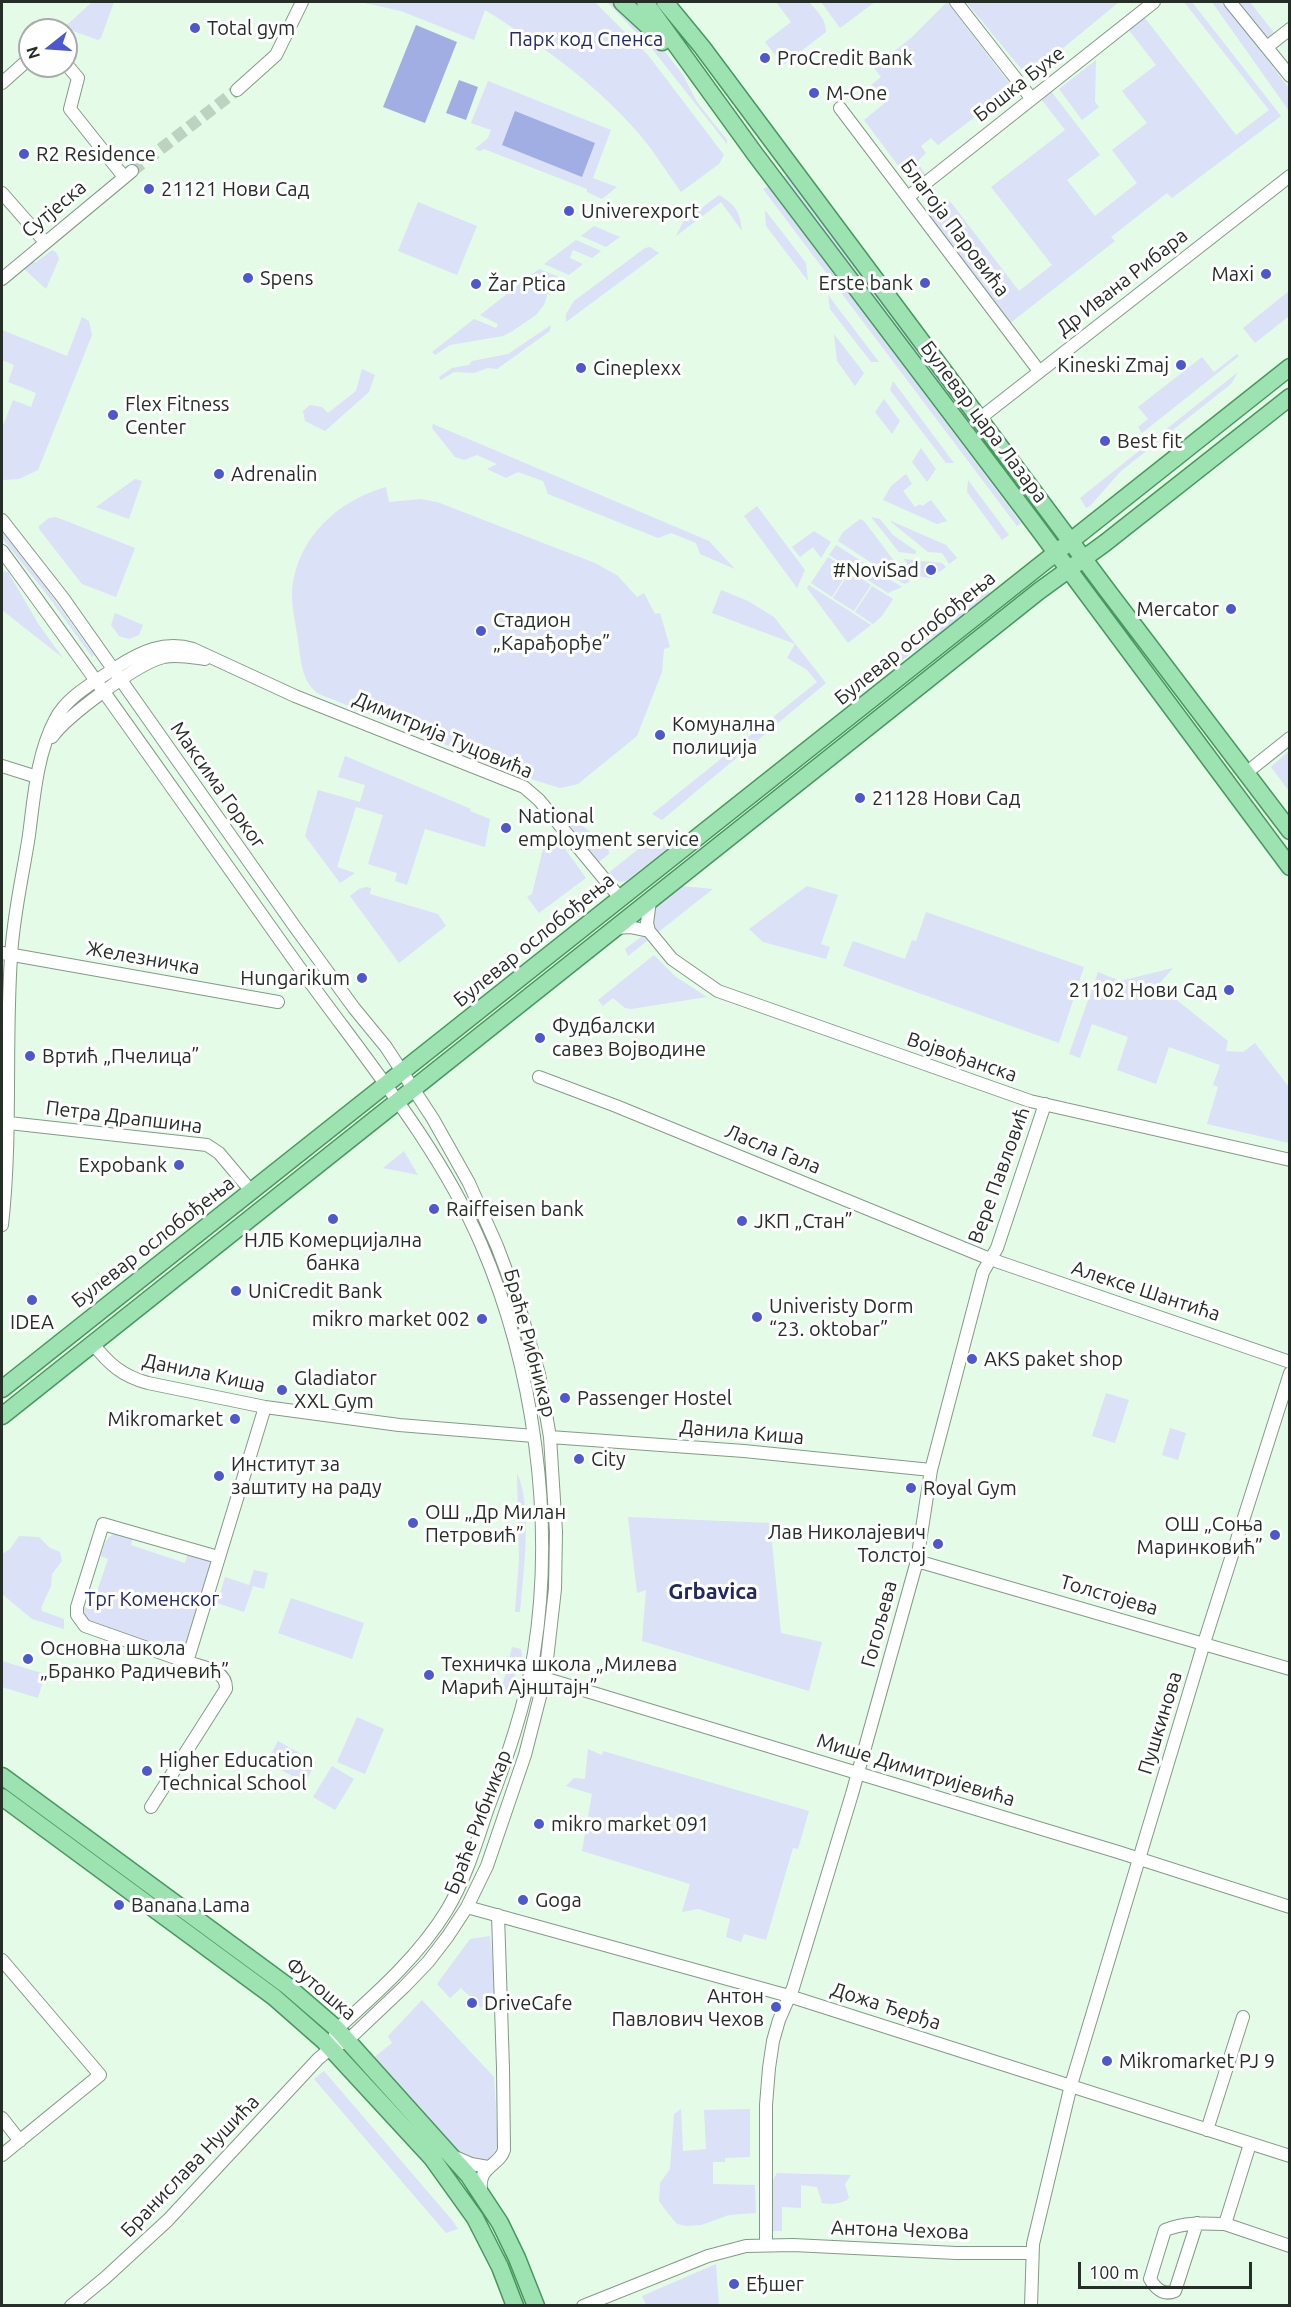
<!DOCTYPE html>
<meta charset="utf-8">
<style>
body{margin:0}
#map{position:relative;width:1291px;height:2307px;overflow:hidden;background:#e3fbe7;font-family:Ubuntu,sans-serif}
canvas{display:block}
.frame{position:absolute;inset:0;border:3px solid #252e27;pointer-events:none}
.north{position:absolute;left:18px;top:18px;width:60px;height:60px;box-sizing:border-box;background:#fff;border:2px solid #a8aba9;border-radius:50%;rotate:253deg;font-size:16px;font-weight:700;line-height:24px;text-align:center;color:#252e27}
.north::after{content:'';display:block;margin:auto;width:21px;height:27px;background:#4d58ce;clip-path:polygon(50% 0,100% 100%,50% 72%,0 100%)}
.scale{position:absolute;left:1078px;top:2262px;width:174px;height:27px;box-sizing:border-box;border:3px solid #252e27;border-top:0;padding-left:8px;font-size:18px;line-height:21px;white-space:nowrap;color:#252e27;-webkit-text-stroke:4px #fff;paint-order:stroke}
</style>
<div id="map">
<canvas width="1291" height="2307"></canvas>
<div class="frame"></div>
<div class="north">N</div>
<div class="scale">100 m</div>
</div>
<script>
const ctx = document.querySelector('canvas').getContext('2d');
ctx.lineJoin = 'round';
function fill(path, color) { ctx.fillStyle = color; ctx.fill(path, 'evenodd'); }
function strokePath(path, color, width, dash) { ctx.strokeStyle = color; ctx.lineWidth = width; ctx.lineCap = dash ? 'butt' : 'round'; ctx.setLineDash(dash || []); ctx.stroke(path); }
function drawText(font, color, halo, rows, align = 'center') {
  ctx.font = font + ' Ubuntu,sans-serif'; ctx.lineWidth = 6; ctx.setLineDash([]); ctx.textBaseline = 'middle'; ctx.strokeStyle = halo; ctx.fillStyle = color; for (const [text, x, y, turn = 0] of rows) {
    ctx.save(); ctx.translate(x, y); ctx.rotate((+turn || 0) * Math.PI / 180); ctx.textAlign = isNaN(turn) ? turn : align; if (halo) ctx.strokeText(text, 0, 0); ctx.fillText(text, 0, 0); ctx.restore();
  }
}
const green = new Path2D(`
 M 92,2 L 114,2 L 101,38 L 98,40 L 73,31 L 67,25 Z
 M 360,2 L 595,2 L 648,55 L 724,155 L 719,164 L 681,192 C 665,170 651,146 632,126 C 590,79 538,43 485,10 L 474,40 L 401,11 Z
 M 607,2 L 618,2 L 662,48 L 683,75 L 697,102 L 727,140 L 727,144 L 653,50 Z
 M 776,2 L 809,2 C 818,12 826,19 826,32 L 783,65 L 765,42 L 791,22 Z
 M 821,2 L 875,2 L 840,28 Z
 M 947,2 L 1013,88 L 938,145 L 931,138 L 921,146 L 926,153 L 917,162 L 928,178 L 915,188 L 864,120 L 885,103 L 871,85 L 881,77 L 874,68 L 912,37 Z
 M 966,2 L 1119,2 L 1028,77 Z
 M 1184,2 L 1192,2 L 1281,116 L 1172,198 L 1167,193 L 1111,237 L 1115,241 L 1009,324 L 928,218 L 950,201 L 1019,291 L 1052,265 L 991,187 L 1065,130 L 1041,99 L 1051,91 L 1100,155 L 1067,180 L 1095,216 L 1137,183 L 1112,150 L 1147,123 L 1122,91 L 1156,65 L 1125,25 L 1141,13 L 1236,135 L 1269,110 Z
 M 1212,2 L 1223,2 L 1289,88 L 1289,111 Z
 M 1238,2 L 1250,2 L 1275,34 L 1267,39 Z
 M 1096,60 L 1095,102 L 1099,107 L 1082,120 L 1059,89 Z
 M 488,81 L 611,130 L 593,178 L 617,187 L 602,199 L 587,192 L 587,189 L 484,149 L 480,151 L 475,149 L 488,138 L 491,130 L 471,123 Z
 M 786,175 L 1044,518 L 1041,521 L 781,178 Z
 M 768,186 L 787,211 L 1021,523 L 1017,526 L 763,189 Z
 M 719,195 C 736,205 740,212 742,231 L 721,202 L 676,236 L 683,222 Z
 M 418,202 L 477,226 L 457,275 L 398,251 Z
 M 765,210 L 806,263 L 808,281 L 766,226 Z
 M 594,226 L 620,237 L 606,247 L 581,236 Z
 M 576,240 L 601,251 L 592,258 L 573,250 L 570,258 L 583,264 L 569,275 L 544,264 Z
 M 650,247 L 659,253 L 566,322 L 566,314 L 574,301 L 645,248 Z
 M 52,250 L 56,252 L 59,259 L 46,289 L 23,268 L 33,260 L 35,263 Z
 M 539,269 L 564,279 L 547,295 L 544,305 L 536,315 L 511,332 L 503,336 L 450,345 L 435,355 L 432,352 L 474,319 L 496,328 L 498,324 L 480,315 Z
 M 1289,291 L 1289,316 L 1255,343 L 1243,328 Z
 M 828,295 L 879,362 L 871,362 L 830,309 Z
 M 82,317 L 89,321 L 92,335 L 38,470 L 19,479 L 2,480 L 2,428 L 13,400 L 31,407 L 36,393 L 8,382 L 14,365 L 2,360 L 2,330 L 67,356 Z
 M 551,325 L 550,331 L 497,369 L 488,368 L 474,373 L 454,372 L 441,380 L 439,377 L 452,368 L 469,365 L 472,361 L 508,354 Z
 M 834,334 L 864,373 L 855,386 L 837,361 Z
 M 1237,354 L 1239,356 L 1142,433 L 1138,427 L 1148,419 L 1138,407 L 1202,357 L 1214,372 Z
 M 362,369 L 375,375 L 369,392 L 325,431 L 305,421 L 303,411 L 310,405 L 322,407 L 328,413 L 356,391 Z
 M 1238,372 L 1231,384 L 1121,471 L 1090,506 L 1086,508 L 1080,498 Z
 M 893,381 L 954,463 L 946,463 L 890,390 Z
 M 884,399 L 900,421 L 892,434 L 875,412 Z
 M 433,424 L 709,541 L 735,569 L 700,554 L 696,543 L 671,533 L 658,538 L 548,494 L 543,481 L 518,472 L 506,478 L 487,469 L 497,464 L 477,455 L 464,460 L 455,457 L 432,428 Z
 M 921,448 L 936,469 L 927,482 L 912,462 Z
 M 906,474 L 912,484 L 903,491 L 915,507 L 920,504 L 922,506 L 931,500 L 947,521 L 937,524 L 883,500 L 891,486 Z
 M 135,479 L 142,481 L 129,519 L 96,507 Z
 M 968,480 L 1009,535 L 1002,540 L 967,492 Z
 M 386,487 L 389,502 L 421,499 L 437,502 L 595,563 L 618,576 L 637,597 L 644,593 L 655,614 L 660,613 L 670,647 L 664,649 L 662,672 L 637,736 L 578,784 L 560,788 L 531,779 L 319,694 C 301,682 301,660 298,640 C 296,624 291,606 292,590 C 297,537 339,500 386,487 Z
 M 757,506 L 805,570 L 797,588 L 744,516 Z
 M 56,517 L 135,548 L 116,597 L 82,584 L 39,529 L 39,526 L 49,518 Z
 M 871,517 L 880,519 L 893,535 L 916,551 L 916,554 L 899,552 Z
 M 860,519 L 864,521 L 910,582 L 904,584 L 838,541 L 843,532 Z
 M 891,521 L 946,545 L 957,558 L 949,564 L 942,553 L 928,552 L 891,522 Z
 M 2,531 L 34,571 L 94,655 L 92,657 L 48,596 L 2,538 Z
 M 814,531 L 831,542 L 821,558 L 813,547 L 800,557 L 792,547 Z
 M 836,545 L 902,587 L 888,593 L 829,555 Z
 M 828,557 L 849,570 L 832,597 L 811,583 Z
 M 904,559 L 942,563 L 946,567 L 931,578 L 916,576 Z
 M 2,571 L 8,572 L 39,625 L 63,658 L 2,610 Z
 M 850,571 L 871,585 L 854,611 L 833,598 Z
 M 809,585 L 871,625 L 848,643 L 807,588 Z
 M 872,586 L 893,599 L 882,616 L 873,624 L 855,612 Z
 M 984,586 L 991,595 L 882,675 L 867,682 L 863,681 Z
 M 721,590 L 748,601 L 774,617 L 826,683 L 662,820 L 652,814 L 817,682 L 807,670 L 787,658 L 795,644 L 712,613 Z
 M 115,613 L 143,625 L 139,635 L 129,639 L 119,636 L 111,625 Z
 M 1289,751 L 1289,791 L 1271,767 Z
 M 345,756 L 471,809 L 470,811 L 490,819 L 485,847 L 425,829 L 407,885 L 395,881 L 397,873 L 368,864 L 383,815 L 356,807 L 337,867 L 355,873 L 340,883 L 305,836 L 318,790 L 360,802 L 365,785 L 338,777 Z
 M 570,816 L 608,846 L 609,854 L 599,862 L 569,824 Z
 M 538,834 L 558,839 L 586,878 L 539,913 L 527,897 L 532,894 L 544,845 L 534,841 Z
 M 656,835 L 667,849 L 626,881 L 620,882 L 607,874 Z
 M 671,885 L 713,889 L 628,956 L 625,949 L 649,931 L 648,913 Z
 M 807,886 L 838,895 L 821,944 L 830,947 L 826,959 L 763,942 L 749,929 Z
 M 366,887 L 371,888 L 370,894 L 438,914 L 446,926 L 399,963 L 350,896 L 359,889 Z
 M 926,912 L 1084,967 L 1059,1043 L 843,966 L 853,941 L 905,959 L 912,940 L 916,941 Z
 M 654,955 L 676,977 L 707,997 L 631,1009 L 625,1008 L 613,998 L 603,1006 L 598,1000 Z
 M 1173,968 L 1158,985 L 1228,1041 L 1226,1051 L 1243,1052 L 1255,1043 L 1289,1087 L 1289,1143 L 1207,1124 L 1218,1087 L 1213,1085 L 1220,1065 L 1169,1047 L 1156,1084 L 1117,1070 L 1128,1037 L 1092,1024 L 1080,1058 L 1069,1054 L 1098,972 L 1120,981 Z
 M 404,1151 L 418,1175 L 383,1168 Z
 M 1106,1393 L 1129,1400 L 1115,1443 L 1092,1436 Z
 M 1170,1428 L 1186,1433 L 1178,1460 L 1162,1455 Z
 M 517,1473 C 533,1507 523,1575 520,1612 L 515,1612 L 519,1560 Z
 M 628,1517 L 770,1523 L 781,1633 L 822,1642 L 809,1691 L 642,1641 L 646,1590 L 637,1593 Z
 M 116,1533 L 133,1536 L 131,1545 L 185,1563 L 188,1553 L 208,1560 L 211,1565 L 182,1654 L 179,1655 L 86,1620 L 82,1606 L 91,1609 L 108,1559 L 101,1556 C 104,1545 105,1537 116,1533 Z
 M 19,1536 L 39,1537 L 50,1548 L 60,1552 L 62,1561 L 52,1574 L 51,1586 L 41,1608 L 42,1611 L 64,1619 L 64,1629 L 32,1619 L 2,1594 L 2,1554 L 10,1549 Z
 M 254,1570 L 268,1573 L 264,1589 L 253,1586 L 244,1612 L 217,1603 L 225,1577 L 249,1585 Z
 M 291,1598 L 364,1623 L 352,1659 L 278,1633 Z
 M 512,1647 L 521,1649 L 522,1655 L 519,1666 L 509,1689 L 501,1692 Z
 M 2,1661 L 45,1674 L 38,1698 L 2,1687 Z
 M 357,1717 L 384,1729 L 365,1774 L 337,1762 Z
 M 278,1741 L 316,1762 L 305,1783 L 267,1762 Z
 M 588,1749 L 602,1755 L 603,1751 L 809,1811 L 798,1849 L 793,1848 L 766,1940 L 744,1934 L 741,1942 L 726,1937 L 730,1919 L 698,1909 L 682,1912 L 690,1884 L 582,1851 L 592,1794 L 566,1786 L 574,1778 L 585,1779 Z
 M 332,1766 L 354,1779 L 335,1810 L 313,1797 Z
 M 490,1936 L 496,1994 L 481,2008 L 461,1988 L 450,1998 L 437,1984 L 470,1939 Z
 M 422,2000 L 494,2077 L 498,2147 L 487,2161 L 472,2162 L 457,2154 L 372,2059 L 392,2043 L 388,2036 Z
 M 324,2071 L 452,2220 L 458,2229 L 446,2233 L 314,2079 Z
 M 681,2109 L 683,2151 L 706,2149 L 704,2110 L 750,2109 L 750,2157 L 725,2158 L 725,2162 L 713,2162 L 713,2184 L 755,2185 L 756,2213 L 729,2215 L 701,2225 L 687,2226 L 677,2224 L 667,2212 L 659,2201 L 660,2183 L 670,2169 L 674,2114 Z
 M 777,2173 L 851,2175 L 845,2184 L 849,2198 C 843,2204 829,2205 822,2203 L 817,2187 L 801,2185 L 801,2208 L 782,2207 L 782,2231 L 772,2231 L 770,2226 L 771,2183 Z
 M 716,2264 L 719,2305 L 646,2305 L 642,2296 Z`);
const water = new Path2D(`
 M 416,25 L 457,42 L 425,123 L 383,107 Z
 M 459,80 L 478,87 L 466,120 L 446,113 Z
 M 515,111 L 595,143 L 582,177 L 502,145 Z`);
const minorTunnel = new Path2D(`
 M 132,171 L 237,90`);
const minor = new Path2D(`
 M 956,2 L 1031,98
 M 1230,2 L 1290,76
 M 1267,47 L 1290,29
 M 66,64 L 78,78 L 70,109 L 124,177
 M 2,83 L 30,58
 M 237,90 L 276,55 L 302,2
 M 840,108 L 1039,371
 M 2,193 L 45,242
 M 908,197 L 1154,2
 M 2,279 L 132,171
 M 979,419 L 1290,176
 M 2,520 L 63,598 L 295,927 L 354,1008 L 386,1047 L 433,1119 L 469,1183 L 497,1246 L 517,1299 L 539,1374 L 550,1437 L 556,1532 L 555,1589 L 545,1677 L 525,1755 L 487,1866 L 467,1907 L 448,1936 L 428,1962 L 404,1987 L 348,2040 L 331,2048 L 318,2059 L 168,2220 L 105,2278 L 71,2306
 M 2,551 C 103,688 200,828 299,967 C 362,1055 438,1144 481,1244 C 534,1367 555,1521 534,1653 C 525,1706 507,1758 488,1808 C 476,1843 466,1878 447,1910 C 419,1956 377,1993 337,2029 L 335,2035
 M 52,737 C 67,716 139,662 164,657 C 177,654 191,657 205,659
 M 2,766 L 37,777
 M 1246,773 L 1290,738
 M 650,901 L 647,923 L 649,931 L 672,959 L 718,991 L 1030,1101 L 1290,1160
 M 617,928 L 630,927 L 649,931
 M 2,953 L 278,1002
 M 539,1077 L 616,1106 L 990,1259 L 1290,1362
 M 9,1123 L 207,1145 L 219,1153 L 251,1191
 M 2,1225 C 12,1136 5,1046 11,957 C 13,916 23,875 29,835 C 34,797 37,754 55,720 C 66,697 96,681 117,667 C 140,652 165,640 193,649 L 295,696 L 524,787 L 539,800 L 620,898
 M 93,1344 C 109,1364 122,1376 148,1383 L 265,1407 L 399,1425 L 534,1436
 M 550,1437 L 744,1451 L 931,1470
 M 917,1561 L 1290,1669
 M 187,1662 L 85,1626 L 77,1615 L 77,1607 L 103,1524 L 218,1557
 M 537,1676 L 1118,1852 L 1290,1907
 M 151,1807 L 226,1689 C 227,1669 201,1667 187,1662 L 265,1407
 M 467,1907 L 789,1996 L 1290,2156
 M 2,1960 L 100,2075 L 2,2155
 M 2,2118 L 20,2141
 M 1207,2130 L 1243,2017
 M 1250,2144 L 1225,2224 L 1290,2246
 M 455,2157 L 471,2164 L 488,2167
 M 482,2195 C 475,2166 499,2167 504,2150 L 503,2068 L 498,1915
 M 1197,2223 L 1175,2291 C 1163,2296 1156,2289 1150,2279 L 1165,2230 C 1185,2222 1203,2223 1225,2224
 M 766,2245 L 766,2105 L 769,2068 L 773,2041 L 779,2020 L 793,1988 L 852,1794 L 917,1561 L 931,1470 L 983,1272 L 997,1248 L 1045,1104
 M 583,2306 L 708,2256 L 746,2246 L 793,2245 L 956,2253 L 1032,2253
 M 1031,2306 L 1033,2244 L 1071,2085 L 1204,1643 L 1290,1373`);
const major = new Path2D(`
 M 622,2 L 648,26 L 662,42
 M 645,2 L 755,154 L 1034,523 L 1290,867
 M 665,2 L 702,47 L 1107,590 L 1290,831
 M 2,1389 L 1290,367
 M 2,1416 L 1039,591 L 1105,543 L 1290,397
 M 2,1776 L 286,1985 L 337,2029 L 469,2176 L 500,2223 L 517,2258 L 536,2306
 M 2,1797 L 274,1997 L 324,2041 L 432,2158 L 475,2218 L 500,2267 L 515,2306`);
const markers = [
 [195,28,6,"#4d58ce"],
 [765,58,6,"#4d58ce"],
 [814,93,6,"#4d58ce"],
 [24,154,6,"#4d58ce"],
 [149,189,6,"#4d58ce"],
 [569,211,6,"#4d58ce"],
 [1266,274,6,"#4d58ce"],
 [248,278,6,"#4d58ce"],
 [925,283,6,"#4d58ce"],
 [476,284,6,"#4d58ce"],
 [1181,365,6,"#4d58ce"],
 [581,368,6,"#4d58ce"],
 [113,415,6,"#4d58ce"],
 [1105,441,6,"#4d58ce"],
 [219,474,6,"#4d58ce"],
 [931,570,6,"#4d58ce"],
 [1231,609,6,"#4d58ce"],
 [481,631,6,"#4d58ce"],
 [660,735,6,"#4d58ce"],
 [860,798,6,"#4d58ce"],
 [506,828,6,"#4d58ce"],
 [362,978,6,"#4d58ce"],
 [1229,990,6,"#4d58ce"],
 [540,1038,6,"#4d58ce"],
 [30,1056,6,"#4d58ce"],
 [179,1165,6,"#4d58ce"],
 [434,1209,6,"#4d58ce"],
 [333,1219,6,"#4d58ce"],
 [742,1221,6,"#4d58ce"],
 [236,1291,6,"#4d58ce"],
 [32,1300,6,"#4d58ce"],
 [757,1317,6,"#4d58ce"],
 [482,1319,6,"#4d58ce"],
 [972,1359,6,"#4d58ce"],
 [282,1390,6,"#4d58ce"],
 [565,1398,6,"#4d58ce"],
 [235,1419,6,"#4d58ce"],
 [579,1459,6,"#4d58ce"],
 [219,1476,6,"#4d58ce"],
 [911,1488,6,"#4d58ce"],
 [413,1523,6,"#4d58ce"],
 [1275,1535,6,"#4d58ce"],
 [938,1544,6,"#4d58ce"],
 [28,1659,6,"#4d58ce"],
 [429,1675,6,"#4d58ce"],
 [147,1771,6,"#4d58ce"],
 [539,1824,6,"#4d58ce"],
 [523,1900,6,"#4d58ce"],
 [119,1905,6,"#4d58ce"],
 [472,2003,6,"#4d58ce"],
 [776,2007,6,"#4d58ce"],
 [1107,2061,6,"#4d58ce"],
 [734,2284,6,"#4d58ce"]
];
const poiNames = [
 ["Total gym",207,28],
 ["ProCredit Bank",777,58],
 ["M-One",826,93],
 ["R2 Residence",36,154],
 ["21121 Нови Сад",161,189],
 ["Univerexport",581,211],
 ["Maxi",1254,274,"right"],
 ["Spens",260,278],
 ["Erste bank",913,283,"right"],
 ["Žar Ptica",488,284],
 ["Kineski Zmaj",1169,365,"right"],
 ["Cineplexx",593,368],
 ["Flex Fitness",125,404],
 ["Center",125,427],
 ["Best fit",1117,441],
 ["Adrenalin",231,474],
 ["#NoviSad",919,570,"right"],
 ["Mercator",1219,609,"right"],
 ["Стадион",493,620],
 ["„Карађорђе”",493,643],
 ["Комунална",672,724],
 ["полиција",672,747],
 ["21128 Нови Сад",872,798],
 ["National",518,816],
 ["employment service",518,839],
 ["Hungarikum",350,978,"right"],
 ["21102 Нови Сад",1217,990,"right"],
 ["Фудбалски",552,1026],
 ["савез Војводине",552,1049],
 ["Вртић „Пчелица”",42,1056],
 ["Expobank",167,1165,"right"],
 ["Raiffeisen bank",446,1209],
 ["ЈКП „Стан”",754,1221],
 ["НЛБ Комерцијална",333,1240,"center"],
 ["банка",333,1263,"center"],
 ["UniCredit Bank",248,1291],
 ["Univeristy Dorm",769,1306],
 ["“23. oktobar”",769,1329],
 ["mikro market 002",470,1319,"right"],
 ["IDEA",32,1322,"center"],
 ["AKS paket shop",984,1359],
 ["Gladiator",294,1378],
 ["XXL Gym",294,1401],
 ["Passenger Hostel",577,1398],
 ["Mikromarket",223,1419,"right"],
 ["City",591,1459],
 ["Институт за",231,1464],
 ["заштиту на раду",231,1487],
 ["Royal Gym",923,1488],
 ["ОШ „Др Милан",425,1512],
 ["Петровић”",425,1535],
 ["ОШ „Соња",1263,1524,"right"],
 ["Маринковић”",1263,1547,"right"],
 ["Лав Николајевич",926,1532,"right"],
 ["Толстој",926,1555,"right"],
 ["Основна школа",40,1648],
 ["„Бранко Радичевић”",40,1671],
 ["Техничка школа „Милева",441,1664],
 ["Марић Ајнштајн”",441,1687],
 ["Higher Education",159,1760],
 ["Technical School",159,1783],
 ["mikro market 091",551,1824],
 ["Goga",535,1900],
 ["Banana Lama",131,1905],
 ["Антон",764,1996,"right"],
 ["Павлович Чехов",764,2019,"right"],
 ["DriveCafe",484,2003],
 ["Mikromarket PJ 9",1119,2061],
 ["Еђшег",746,2284]
];
const parkNames = [
 ["Парк код Спенса",586,39],
 ["Трг Коменског",152,1599]
];
const streetNames = [
 ["Бошка Бухе",1019,84,-38],
 ["Сутјеска",54,209,-40],
 ["Благоја Паровића",955,228,53],
 ["Др Ивана Рибара",1122,282,-38],
 ["Булевар цара Лазара",984,422,53],
 ["Булевар ослобођења",915,638,-39],
 ["Димитрија Туцовића",443,735,23],
 ["Максима Горког",218,785,55],
 ["Булевар ослобођења",534,940,-39],
 ["Железничка",143,958,10],
 ["Војвођанска",962,1057,19],
 ["Петра Драпшина",124,1117,7],
 ["Ласла Гала",773,1149,22],
 ["Вере Павловић",999,1175,-70],
 ["Булевар ослобођења",153,1242,-38],
 ["Алексе Шантића",1146,1291,18],
 ["Браће Рибникар",530,1343,75],
 ["Данила Киша",204,1373,12],
 ["Данила Киша",742,1432,5],
 ["Толстојева",1109,1595,16],
 ["Гогољева",879,1624,-75],
 ["Пушкинова",1160,1723,-73],
 ["Мише Димитријевића",916,1770,17],
 ["Браће Рибникар",478,1822,-69],
 ["Футошка",321,1989,40],
 ["Дожа Ђерђа",886,2006,18],
 ["Бранислава Нушића",190,2166,-46],
 ["Антона Чехова",900,2230,2]
];
const quarterNames = [
 ["Grbavica",713,1592]
];
fill(green, '#dbe1f7');
fill(water, '#a1aee4');
strokePath(minorTunnel, '#bdd2c1', 12, [12, 6]);
strokePath(minor, '#849a88', 14);
strokePath(major, '#49975f', 19);
strokePath(minor, '#fff', 12);
strokePath(major, '#9de3b1', 16);
for (const [x, y, r, color] of markers) { const dot = new Path2D(); dot.arc(x, y, r, 0, 2 * Math.PI); ctx.fillStyle = color; ctx.fill(dot); strokePath(dot, '#fff', 2); }
drawText('20px', '#252e27', '#fff', poiNames, 'left');
drawText('20px', '#252c6b', '#fff', parkNames);
drawText('20px', '#252e27', '#fff', streetNames);
drawText('bold 22px', '#222861', '#fff', quarterNames);
</script>
